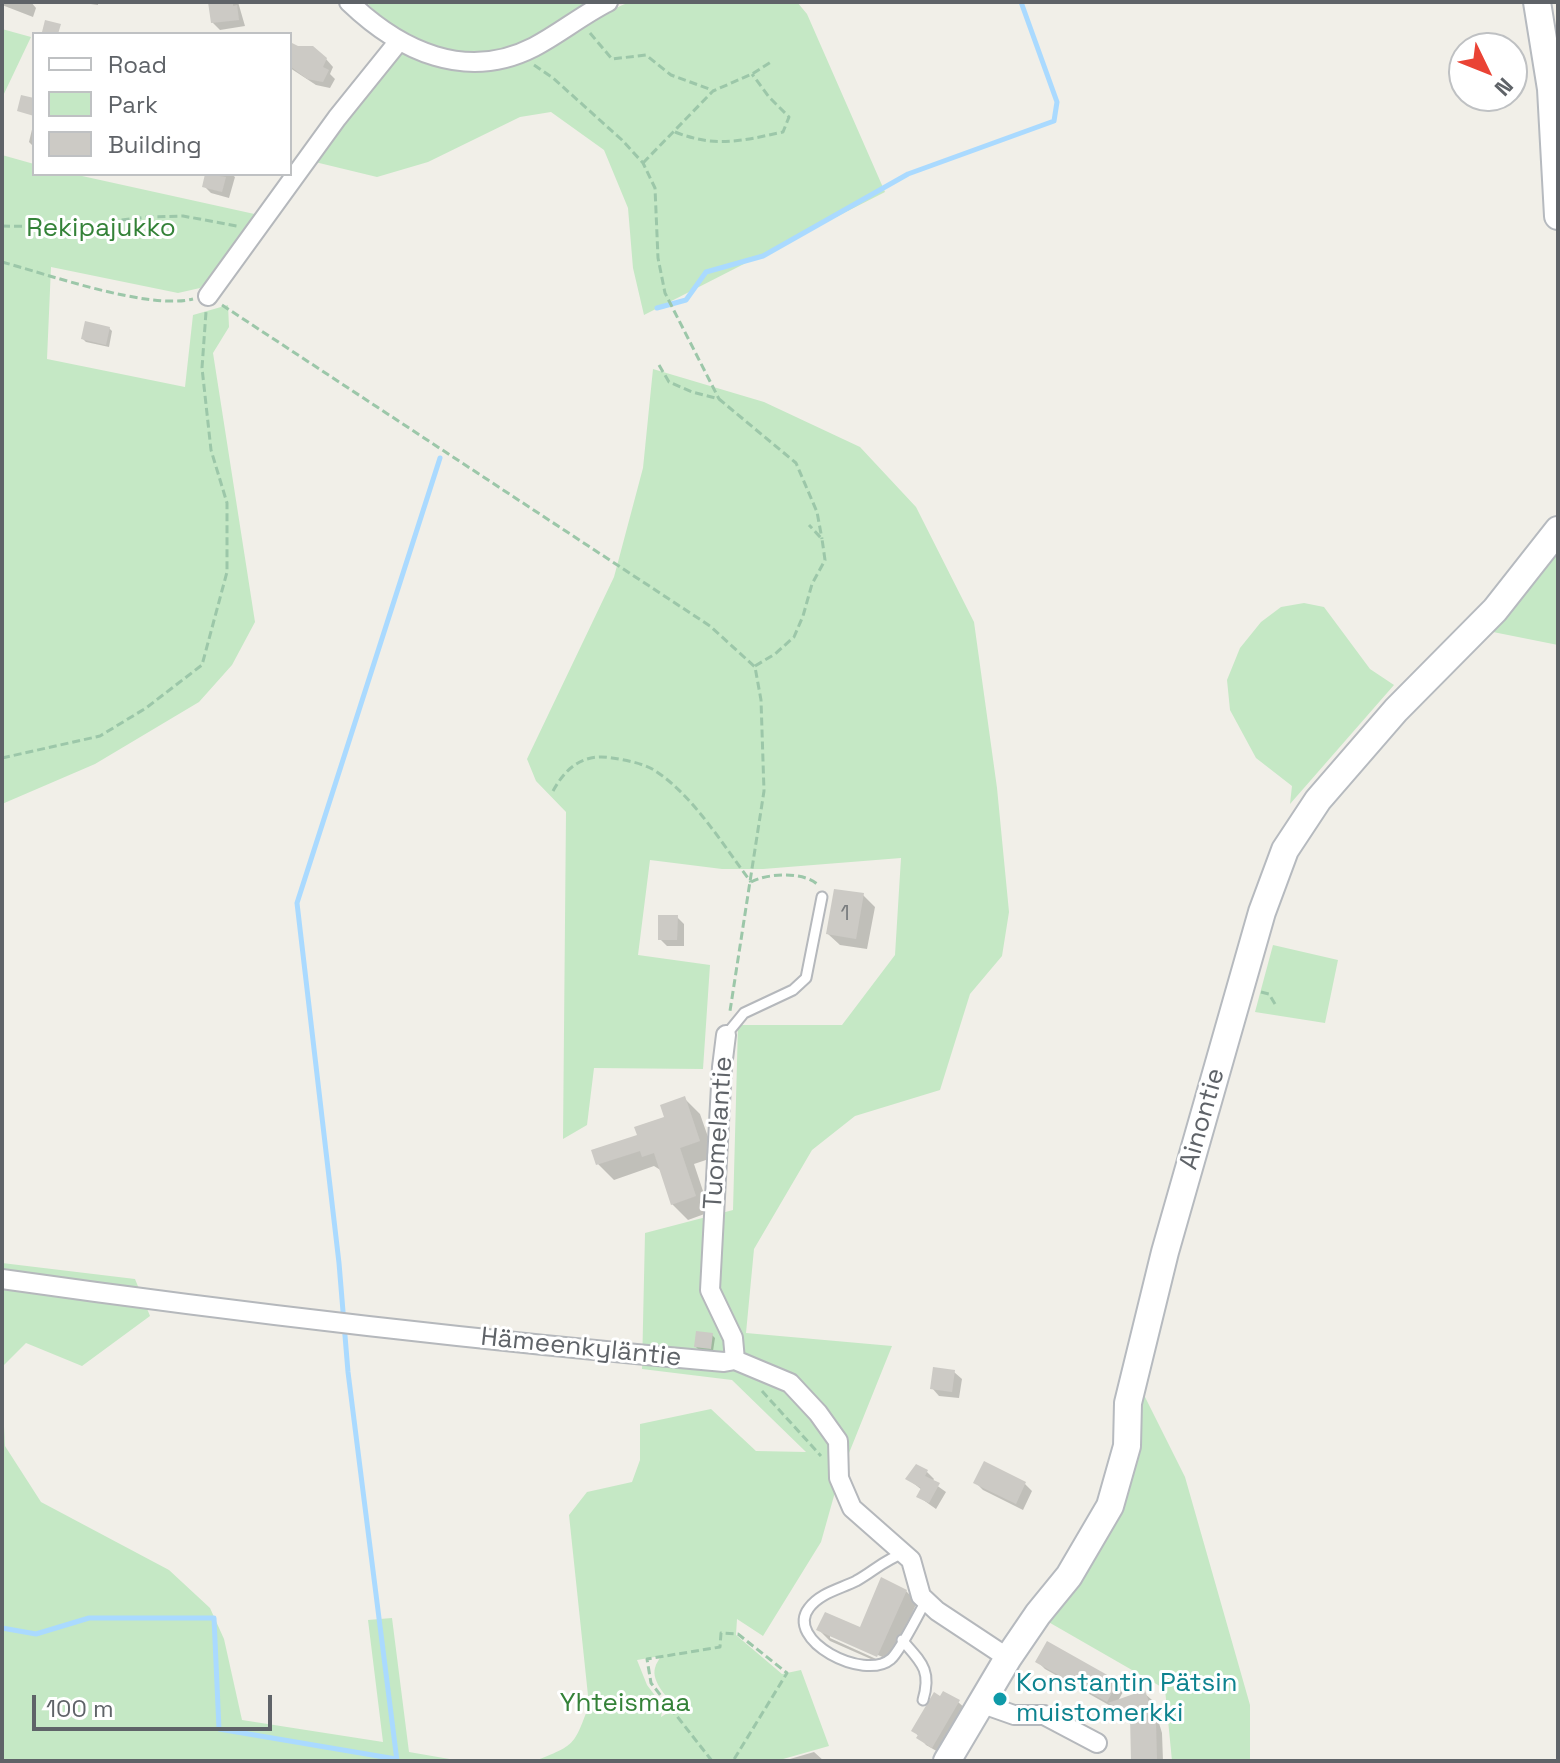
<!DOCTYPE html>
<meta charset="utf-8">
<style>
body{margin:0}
#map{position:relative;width:1560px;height:1763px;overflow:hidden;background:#f1efe8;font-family:"Space Grotesk",sans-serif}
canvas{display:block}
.frame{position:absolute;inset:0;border:4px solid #5f6368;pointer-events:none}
.legend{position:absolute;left:32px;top:32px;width:260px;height:144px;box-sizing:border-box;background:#fff;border:2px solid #bfc1c3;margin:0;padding:10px 14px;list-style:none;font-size:24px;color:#5f6368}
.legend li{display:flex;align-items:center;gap:16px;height:40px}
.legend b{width:40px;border:2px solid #bfc1c3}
.north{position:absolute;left:1448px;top:32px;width:80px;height:80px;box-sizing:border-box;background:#fff;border:2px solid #bfc1c3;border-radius:50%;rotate:133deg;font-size:22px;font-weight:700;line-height:32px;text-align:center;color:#5f6368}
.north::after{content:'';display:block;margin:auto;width:28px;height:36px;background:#ea4335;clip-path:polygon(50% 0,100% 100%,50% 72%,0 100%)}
.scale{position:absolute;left:32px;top:1695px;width:240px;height:36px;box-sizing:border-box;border:4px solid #5f6368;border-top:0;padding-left:10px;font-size:24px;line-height:28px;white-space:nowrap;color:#5f6368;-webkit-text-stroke:6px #fff;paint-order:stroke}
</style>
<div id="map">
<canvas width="1560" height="1763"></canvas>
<div class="frame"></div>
<ul class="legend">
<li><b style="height:10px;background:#fff"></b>Road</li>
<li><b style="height:22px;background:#c5e8c5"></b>Park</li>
<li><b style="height:22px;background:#cccac5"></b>Building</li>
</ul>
<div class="north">N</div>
<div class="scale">100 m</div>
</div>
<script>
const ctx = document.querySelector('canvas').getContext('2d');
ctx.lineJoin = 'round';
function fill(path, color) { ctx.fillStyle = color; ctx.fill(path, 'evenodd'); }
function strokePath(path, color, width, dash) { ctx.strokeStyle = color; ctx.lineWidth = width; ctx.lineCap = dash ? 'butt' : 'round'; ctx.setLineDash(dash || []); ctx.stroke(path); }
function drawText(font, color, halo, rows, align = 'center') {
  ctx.font = font + ' "Space Grotesk",sans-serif'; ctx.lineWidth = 6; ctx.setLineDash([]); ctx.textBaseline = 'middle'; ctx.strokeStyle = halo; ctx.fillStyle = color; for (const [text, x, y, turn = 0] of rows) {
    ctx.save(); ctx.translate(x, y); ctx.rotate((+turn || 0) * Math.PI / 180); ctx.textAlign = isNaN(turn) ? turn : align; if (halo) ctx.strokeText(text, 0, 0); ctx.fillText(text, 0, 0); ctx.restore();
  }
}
const green = new Path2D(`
 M 366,2 L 594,2 C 571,16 537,41 513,49 C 461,66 402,39 366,2 Z
 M 630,2 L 797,2 L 807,14 L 885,192 L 644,315 L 633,268 L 628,208 L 604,150 L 551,112 L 520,117 L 428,162 L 377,177 L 315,162 L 327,140 L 402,49 C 428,59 457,72 485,71 C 540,68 580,20 630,2 Z
 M 2,29 L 31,37 L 2,98 Z
 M 2,155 L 34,164 L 34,174 L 73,174 L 259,215 L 221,266 L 200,288 L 178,293 L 51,267 L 47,359 L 185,387 L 193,315 L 228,305 L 229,327 L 213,353 L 255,622 L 232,665 L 199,702 L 95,764 L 2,804 Z
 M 653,369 L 764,402 L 860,447 L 916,507 L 974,622 L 997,788 L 1009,912 L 1002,956 L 970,994 L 940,1090 L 855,1116 L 812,1150 L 754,1249 L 746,1333 L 892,1346 L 839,1478 L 821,1542 L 763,1636 L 737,1619 L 736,1635 L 782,1674 L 801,1670 L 829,1746 L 776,1761 L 535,1761 C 575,1745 574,1746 589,1705 L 569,1515 L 587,1492 L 632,1482 L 640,1460 L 640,1424 L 711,1409 L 756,1451 L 806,1452 L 732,1380 L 642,1369 L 645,1233 L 733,1210 L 738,1025 L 842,1025 L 895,955 L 901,858 L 763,869 L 722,869 L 650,860 L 638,955 L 710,965 L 703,1069 L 594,1068 L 587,1125 L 563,1139 L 566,812 L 536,781 L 527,759 L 614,577 L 643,468 ZM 661,1656 C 659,1660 656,1663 655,1668 C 651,1681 668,1701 679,1706 L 661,1717 L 663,1706 L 647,1685 L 637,1660 Z
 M 1558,548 L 1558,645 L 1493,632 Z
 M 1304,603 L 1324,607 L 1370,669 L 1394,685 L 1290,804 L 1292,786 L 1256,758 L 1230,710 L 1227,680 L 1240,648 L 1261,622 L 1281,607 Z
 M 1273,945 L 1338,960 L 1325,1023 L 1255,1012 Z
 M 2,1263 L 135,1279 L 150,1316 L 82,1366 L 26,1343 L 2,1367 Z
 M 2,1386 L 5,1446 L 41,1502 L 169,1570 L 210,1608 L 224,1639 L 242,1720 L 383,1742 L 368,1620 L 392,1618 L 409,1752 L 461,1761 L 2,1761 Z
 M 1141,1389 L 1185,1477 L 1250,1705 L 1250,1761 L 1172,1761 L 1165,1689 L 1045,1620 L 1082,1570 Z`);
const shadow = new Path2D(`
 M 2,2 L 31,2 L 36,8 L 33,17 L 2,5 Z
 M 76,2 L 98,2 L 98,5 Z
 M 210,2 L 238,2 L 245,26 L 220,30 L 212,22 Z
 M 290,46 L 326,59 L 333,67 L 330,74 L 335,79 L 330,88 L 316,85 L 290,68 Z
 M 34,121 L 34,147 L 29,142 Z
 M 207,174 L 231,174 L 235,177 L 229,198 L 211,193 L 204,186 Z
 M 109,328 L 112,331 L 109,347 L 86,342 L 83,339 Z
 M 863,895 L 875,907 L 867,949 L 840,945 L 828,934 Z
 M 677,917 L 684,924 L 684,946 L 667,946 L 660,939 Z
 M 685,1099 L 700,1114 L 715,1157 L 694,1164 L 710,1212 L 688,1220 L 672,1204 L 662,1171 L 654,1166 L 614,1180 L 598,1164 L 667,1118 Z
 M 712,1335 L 715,1338 L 713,1351 L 699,1350 L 696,1347 Z
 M 954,1372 L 962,1379 L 959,1398 L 939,1396 L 932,1388 Z
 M 926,1471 L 934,1479 L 932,1482 L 946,1492 L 936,1509 L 919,1497 L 922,1490 L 908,1479 Z
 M 976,1483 L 1025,1484 L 1032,1491 L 1023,1510 L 983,1490 Z
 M 905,1590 L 917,1602 L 889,1667 L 830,1641 L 819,1630 L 861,1630 ZM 830,1634 L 887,1659 L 885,1663 L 830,1638 Z
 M 1048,1644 L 1117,1683 L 1124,1690 L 1118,1701 L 1144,1693 L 1152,1700 L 1162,1733 L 1163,1761 L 1133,1761 L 1132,1726 L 1124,1718 L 1123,1713 L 1045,1669 L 1038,1662 Z
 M 958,1702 L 966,1709 L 940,1753 L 926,1745 L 914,1731 Z
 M 814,1752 L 824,1761 L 783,1761 Z`);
const stream = new Path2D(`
 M 657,308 L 686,300 L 706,272 L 763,256 L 908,174 L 1054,121 L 1057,102 L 1021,2
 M 2,1628 L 36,1634 L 89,1618 L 214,1618 L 219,1729 L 396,1759
 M 397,1761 L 348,1372 L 339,1263 L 297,903 L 440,458`);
const building = new Path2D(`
 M 208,2 L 233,2 L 233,6 L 237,5 L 239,20 L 211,23 Z
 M 45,20 L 61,24 L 58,34 L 42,32 Z
 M 290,42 L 298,46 L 313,46 L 327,58 L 323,67 L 329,70 L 323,82 L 307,79 L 290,66 Z
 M 21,95 L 34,98 L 34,116 L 17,111 Z
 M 205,174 L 226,177 L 222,192 L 202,187 Z
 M 85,321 L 110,327 L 106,345 L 81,339 Z
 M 834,889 L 864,893 L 856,939 L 826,934 Z
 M 658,915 L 678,915 L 677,940 L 658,940 Z
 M 685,1096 L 700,1141 L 680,1148 L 696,1196 L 671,1205 L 654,1153 L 642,1157 L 640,1151 L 596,1165 L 591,1150 L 637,1135 L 634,1127 L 664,1117 L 660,1105 Z
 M 696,1331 L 713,1333 L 711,1349 L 694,1347 Z
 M 933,1367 L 955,1370 L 952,1392 L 930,1389 Z
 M 984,1461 L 1026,1482 L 1016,1504 L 973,1483 Z
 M 916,1464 L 928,1470 L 925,1476 L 940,1483 L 929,1503 L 916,1497 L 921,1488 L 905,1479 Z
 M 881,1577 L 907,1590 L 877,1657 L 816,1630 L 825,1612 L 860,1627 Z
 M 1047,1641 L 1118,1681 L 1107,1702 L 1035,1662 Z
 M 1145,1690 L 1156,1724 L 1157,1761 L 1131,1761 L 1130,1716 L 1115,1721 L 1120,1709 L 1108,1703 Z
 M 943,1691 L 960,1700 L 932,1748 L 916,1738 L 918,1735 L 911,1731 L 934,1692 L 940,1696 Z`);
const path = new Path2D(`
 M 590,33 L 612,59 L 646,55 L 671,75 L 712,90
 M 534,65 L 553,78 L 622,140 L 643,163 L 655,188 L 658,258 L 665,293 L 719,399
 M 675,132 C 716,148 741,141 783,132 L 789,117 L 769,97 L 752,74
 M 643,163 L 713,91 L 752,74 L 771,62
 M 2,226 L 63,227 L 147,217 L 183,216 L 237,226
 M 2,262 C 50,275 148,310 193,299
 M 222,305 L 710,626 L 755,667 L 761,700 L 764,791 L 730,1011
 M 659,365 L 669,382 L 692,392 L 719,399 L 796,463 L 817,512 L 822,539
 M 755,666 L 775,654 L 794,637 L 803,616 L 812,584 L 825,560 L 822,539 L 809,525
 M 2,758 L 100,736 L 146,708 L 202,665 L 227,572 L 227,503 L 211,450 L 202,368 L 206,312
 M 553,791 C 566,767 584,753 612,758 C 625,760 642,763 654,770 C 693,795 723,845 751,882
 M 751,882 C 767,873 806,871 819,886
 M 1261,992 L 1269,994 L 1275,1004
 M 762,1391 L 821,1456
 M 712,1761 L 651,1683 L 647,1659 L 720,1647 L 721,1633 L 738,1634 L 787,1673 L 733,1761`);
const lane = new Path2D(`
 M 726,1035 L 744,1013 L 793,990 L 806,978 L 822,897
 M 904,1553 C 884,1560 874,1571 856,1581 C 840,1589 820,1593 809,1608 C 784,1640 864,1682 891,1659 C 901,1650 918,1614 926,1601
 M 902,1640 C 921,1662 932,1670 923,1700`);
const street = new Path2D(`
 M 349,2 C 400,51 466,82 534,47 C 559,34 582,15 608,2
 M 208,296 L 337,118 L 399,41
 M 726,1035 L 722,1067 L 710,1290 L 733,1338 L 735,1360
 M 2,1279 C 242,1313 483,1341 724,1362 L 735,1360 L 790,1383 L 818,1413 L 838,1441 L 839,1478 L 852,1508 L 911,1560 L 921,1596 L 937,1611 L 1008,1658
 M 980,1703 L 1014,1715 L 1044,1715 L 1097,1743`);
const secondary = new Path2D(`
 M 1537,2 L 1551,89 L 1558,216
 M 947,1761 L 1008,1658 L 1038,1614 L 1069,1576 L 1110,1506 L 1127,1446 L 1128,1403 L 1165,1252 L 1262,912 L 1285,850 L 1318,800 L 1396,710 L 1495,610 L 1558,530`);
const markers = [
 [1000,1699,8,"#0f9aa8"]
];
const numberNames = [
 ["1",845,914]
];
const parkNames = [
 ["Rekipajukko",101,229],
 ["Yhteismaa",625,1704]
];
const streetNames = [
 ["Ainontie",1203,1119,-74],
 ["Tuomelantie",719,1133,-86],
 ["Hämeenkyläntie",581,1348,6]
];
const cultureNames = [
 ["Konstantin Pätsin",1016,1684],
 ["muistomerkki",1016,1714]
];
fill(green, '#c5e8c5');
fill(shadow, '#0003');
strokePath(stream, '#aadaff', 5);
fill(building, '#cccac5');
strokePath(lane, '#b5b8bc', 13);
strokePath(street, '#b5b8bc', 22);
strokePath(secondary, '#b6babf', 30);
strokePath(path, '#9cc7a9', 3, [8, 4]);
strokePath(lane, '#fff', 9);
strokePath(street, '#fff', 18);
strokePath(secondary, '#fff', 26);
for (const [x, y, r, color] of markers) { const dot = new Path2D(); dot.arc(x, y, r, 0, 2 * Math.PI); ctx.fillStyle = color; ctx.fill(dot); strokePath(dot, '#fff', 3); }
drawText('22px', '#7a7d7f', null, numberNames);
drawText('26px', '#348238', '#fff', parkNames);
drawText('26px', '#5f6368', '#fff', streetNames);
drawText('26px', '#0d838f', '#fff', cultureNames, 'left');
</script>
